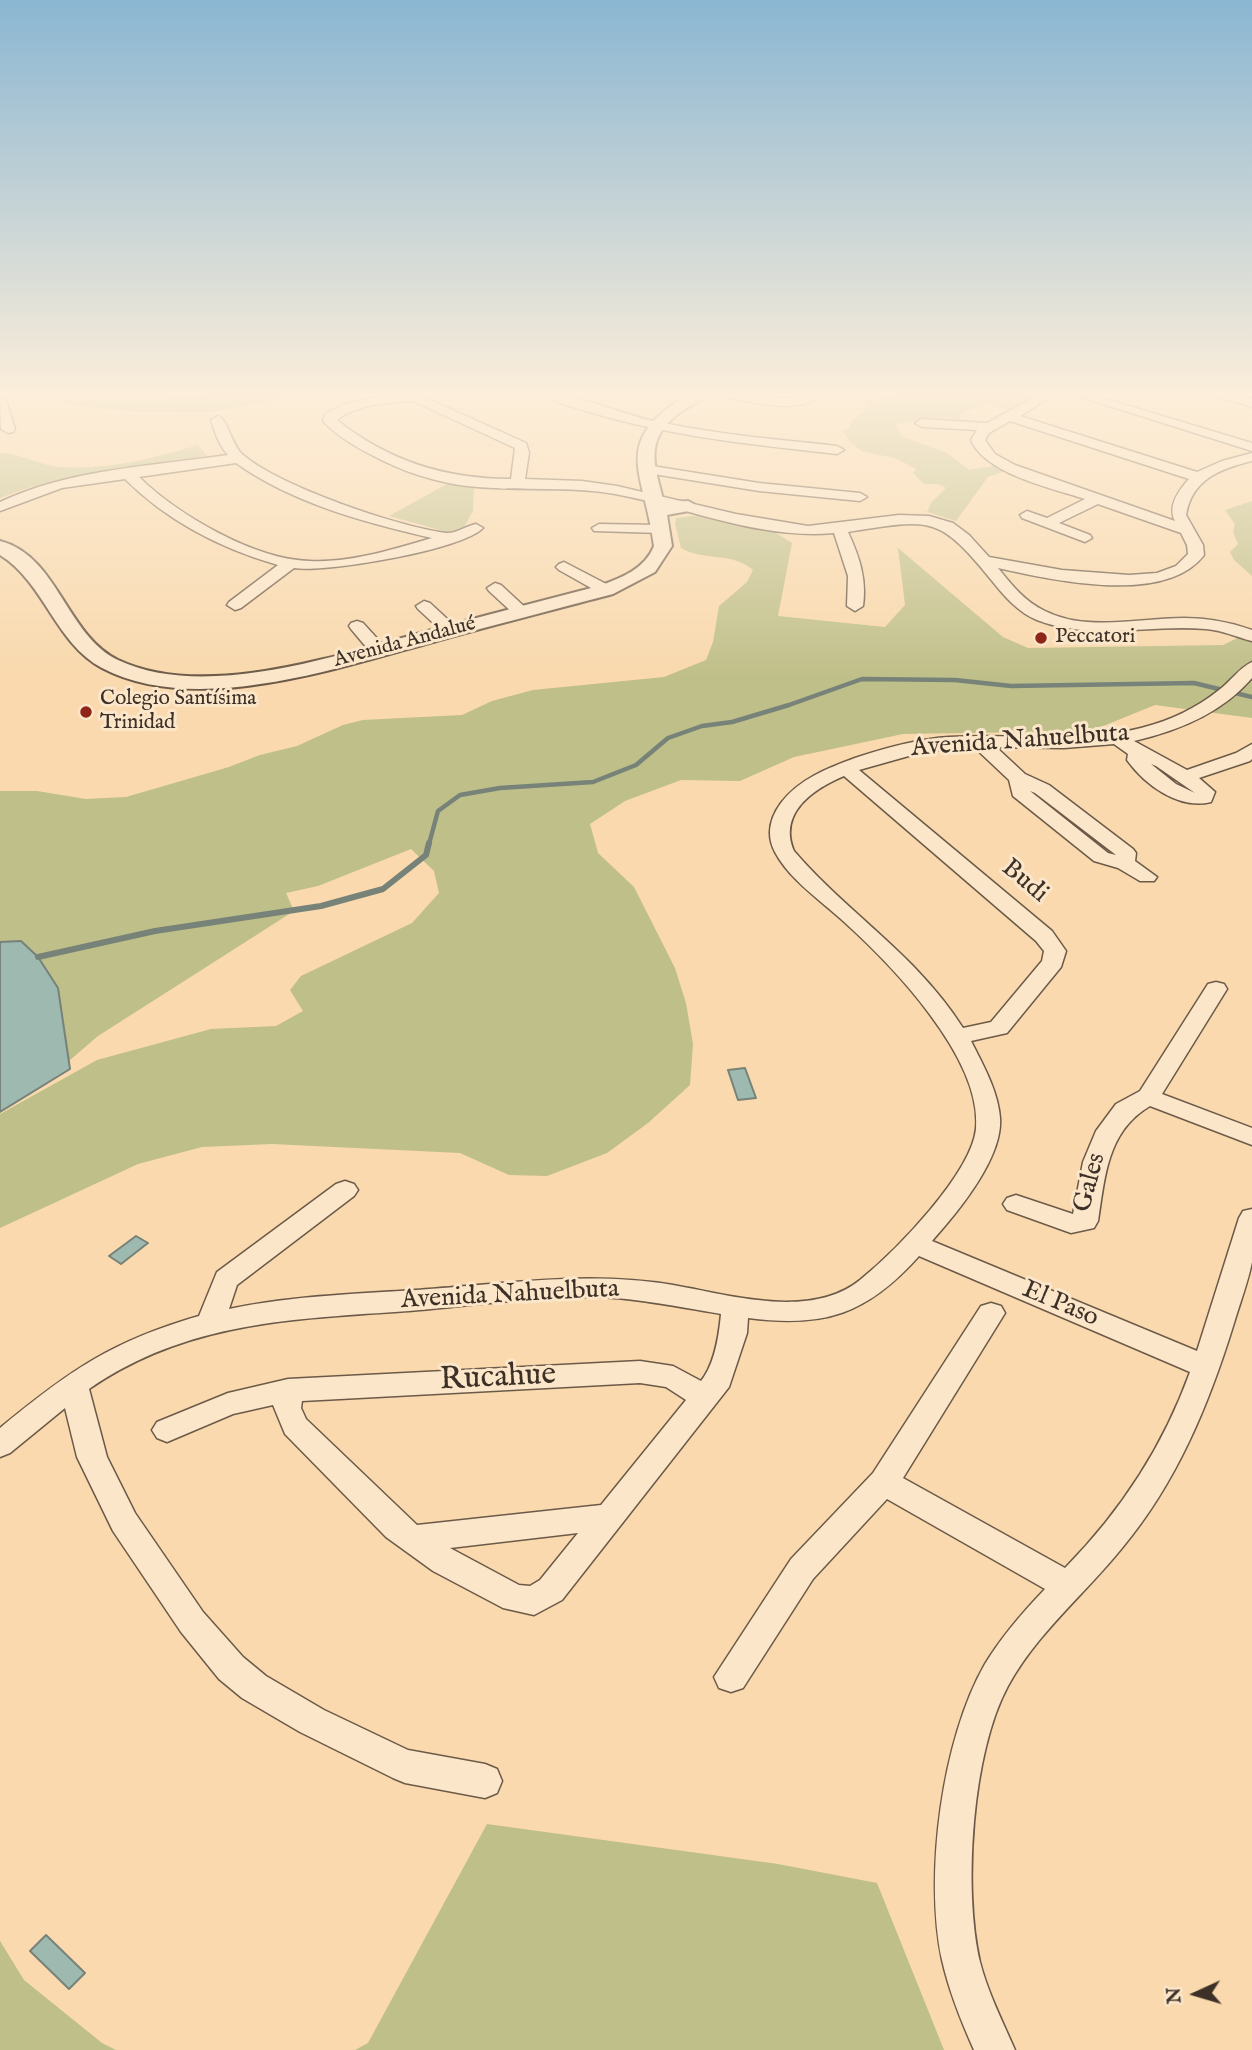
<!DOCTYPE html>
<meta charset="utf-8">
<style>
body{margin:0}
#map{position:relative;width:1252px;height:2050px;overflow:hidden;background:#f9d9ad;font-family:"IM FELL English",serif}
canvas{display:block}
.north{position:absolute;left:1161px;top:1959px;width:70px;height:70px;-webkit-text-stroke:5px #fbe6ca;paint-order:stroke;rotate:266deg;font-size:19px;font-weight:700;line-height:28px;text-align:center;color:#3d3026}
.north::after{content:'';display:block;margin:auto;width:24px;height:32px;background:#3d3026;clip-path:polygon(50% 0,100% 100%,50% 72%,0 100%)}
</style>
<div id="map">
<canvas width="1252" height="2050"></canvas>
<div class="north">N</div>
</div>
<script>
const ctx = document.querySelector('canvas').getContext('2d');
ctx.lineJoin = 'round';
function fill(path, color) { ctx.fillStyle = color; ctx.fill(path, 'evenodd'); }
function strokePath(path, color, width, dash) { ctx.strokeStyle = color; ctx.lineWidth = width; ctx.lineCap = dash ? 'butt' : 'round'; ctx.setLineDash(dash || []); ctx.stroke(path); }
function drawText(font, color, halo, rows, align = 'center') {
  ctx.font = font + ' "IM FELL English",serif'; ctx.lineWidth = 6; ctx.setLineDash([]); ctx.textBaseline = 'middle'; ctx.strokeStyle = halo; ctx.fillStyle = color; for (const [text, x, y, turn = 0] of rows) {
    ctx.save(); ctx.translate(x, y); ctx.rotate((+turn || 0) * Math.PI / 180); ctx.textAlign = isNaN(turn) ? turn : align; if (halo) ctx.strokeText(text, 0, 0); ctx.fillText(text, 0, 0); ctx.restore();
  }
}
const green = new Path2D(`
 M 207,392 L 321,392 L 205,413 L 136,412 L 63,404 L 63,400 C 110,396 157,402 204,395 Z
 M 912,392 L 1036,392 L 1019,407 L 1008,410 L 985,404 L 962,413 L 960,419 L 928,418 L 896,424 L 901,436 L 947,453 L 969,470 L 998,465 L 1007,470 L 988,477 L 956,521 L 927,512 L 931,503 L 946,488 L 938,484 L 924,484 L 913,473 L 916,469 L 895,458 L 863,452 L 851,443 L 841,430 L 850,428 L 850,422 L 870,407 L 864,404 L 868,400 Z
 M 198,445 L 208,457 L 31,487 L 0,498 L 0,453 C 20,453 39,465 58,467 C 105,471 154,458 198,445 Z
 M 447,484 L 474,487 L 473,511 L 464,527 L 447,532 L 389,516 Z
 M 1252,501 L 1252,576 L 1234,560 L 1230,552 L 1238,544 L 1233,532 L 1235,524 L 1225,510 Z
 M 699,515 L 773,531 L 792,543 L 778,616 L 885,627 L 905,605 L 898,548 L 1003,637 L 1028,648 L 1223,645 L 1252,631 L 1252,718 L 1155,705 L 1091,731 L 903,734 L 794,757 L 740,781 L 681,780 L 625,801 L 590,824 L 598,853 L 634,887 L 675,968 L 686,1003 L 693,1044 L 690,1085 L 648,1123 L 607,1153 L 547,1176 L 509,1175 L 460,1153 L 272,1144 L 202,1147 L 138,1164 L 0,1228 L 0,1114 L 97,1060 L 211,1029 L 276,1026 L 303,1011 L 290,990 L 301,976 L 412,923 L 439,893 L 434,871 L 411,849 L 318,886 L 286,893 L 294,911 L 98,1036 L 34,1091 L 0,1111 L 0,791 L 37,791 L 86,799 L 126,797 L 229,767 L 260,755 L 297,746 L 343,725 L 363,720 L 462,715 L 492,701 L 533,690 L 664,677 L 706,660 L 713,642 L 719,606 L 747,582 L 753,570 C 733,552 703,561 681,548 L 675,524 L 676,518 Z
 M 487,1824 L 778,1864 L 877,1883 L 944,2050 L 355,2050 L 368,2043 Z
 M 0,1941 L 24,1980 L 102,2043 L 116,2050 L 0,2050 Z`);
const water = new Path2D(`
 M 21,941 L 38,957 L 58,988 L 70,1069 L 0,1112 L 0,942 Z
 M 745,1068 L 756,1098 L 738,1100 L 728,1070 Z
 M 136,1236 L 148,1243 L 121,1264 L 109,1256 Z
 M 46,1935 L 85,1973 L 69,1989 L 30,1951 Z`);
const streamFar1 = new Path2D(`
 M 429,844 L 438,811 L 460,795 L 500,788 L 593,782 L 636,765 L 668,738 L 702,726 L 732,722 L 789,705 L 862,679 L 955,680 L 1011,686 L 1194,683 L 1252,697`);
const stream = new Path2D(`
 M 38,957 L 155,931 L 321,906 L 383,889 L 426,855 L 429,843`);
const minor = new Path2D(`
 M 540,392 C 565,390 620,413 649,420 C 711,434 774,439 837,446 L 844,450 L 837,454 C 753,445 670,436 589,412 C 574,407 551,402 540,392 Z
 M 713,392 C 737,390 760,398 784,398 C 799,398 811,391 826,392 C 799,418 751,401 719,396 Z
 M 1044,392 L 1059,392 L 1020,416 L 1197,472 L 1222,461 L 1252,453 L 1252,461 C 1220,469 1192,479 1186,515 L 1203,545 L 1204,555 C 1165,606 1052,580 998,568 C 1011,584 1025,602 1045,611 C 1086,632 1140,618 1184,618 C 1207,618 1230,622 1252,630 L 1252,641 C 1236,637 1222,630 1206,629 C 1149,624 1091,641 1037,620 C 1019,613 1005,597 993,582 C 938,514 932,519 848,532 C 859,556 867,579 863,606 L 855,611 L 847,606 L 848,576 L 834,533 C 759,540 687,507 615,494 C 569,486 523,491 477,487 C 438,484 400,471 366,452 C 351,444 335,434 323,421 L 325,414 L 343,405 L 379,396 L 415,393 L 526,443 L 529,453 L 525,479 L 582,481 L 617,486 L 736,514 L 808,526 L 899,515 L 929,516 L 953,523 L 969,535 L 989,557 L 1062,570 L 1129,575 L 1157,573 L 1176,566 L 1188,554 L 1187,545 L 1181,533 L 1098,504 L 1059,523 L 1090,535 L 1092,538 L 1085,542 L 1022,518 L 1020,515 L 1027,511 L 1047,518 L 1085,499 C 1052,488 985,474 971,440 L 977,430 L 922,427 L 915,423 L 922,419 L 987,423 ZM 413,401 L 515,448 L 511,479 C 445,479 388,461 337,420 C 358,404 387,403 413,401 ZM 1010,421 L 1189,479 C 1179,490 1167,506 1175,521 L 1015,465 L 995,454 L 985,440 L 989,433 Z
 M 1065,392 L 1083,392 L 1252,443 L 1252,451 Z
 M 1204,392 L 1223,392 L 1252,399 L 1252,407 Z
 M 0,396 L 6,400 L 15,429 L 13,432 L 8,433 L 1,429 Z
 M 218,416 C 228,419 231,445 243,455 C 281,487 396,526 446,533 C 455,534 466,526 476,524 L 483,528 C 462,550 326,573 294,568 L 241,608 L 235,610 L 227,605 L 229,602 L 278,565 C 222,549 167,521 125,479 L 62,488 L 0,511 L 0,502 C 70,469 152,466 228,455 C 219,445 215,433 211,420 ZM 236,463 C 292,503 366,523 432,538 C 394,549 351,563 310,561 C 255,560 178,515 139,477 Z
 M 646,465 L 759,483 L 860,493 L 867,497 L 860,501 L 759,491 L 641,472 L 641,466 Z
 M 599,524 L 661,525 L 668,529 L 661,533 L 594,531 L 592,528 Z
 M 564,562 L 612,587 L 614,590 L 606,595 L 600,593 L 559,570 L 556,567 L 559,564 Z
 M 495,583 L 501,585 L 527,609 L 529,612 L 527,615 L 515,615 L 489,591 L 487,588 Z
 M 424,601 L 430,603 L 457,628 L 459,631 L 457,634 L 445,634 L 418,609 L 416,606 Z
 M 357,621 L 363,623 L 384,646 L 386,650 L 384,654 L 372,654 L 351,629 L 349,626 L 351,623 Z
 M 1252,662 L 1252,678 C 1222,713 1178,731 1134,741 L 1187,770 L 1236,753 L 1252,744 L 1252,759 L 1250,761 L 1199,778 L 1215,792 L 1211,802 C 1179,810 1145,785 1127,760 L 1128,754 L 1114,744 L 1064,748 L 996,747 L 1025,774 L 1049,785 L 1133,849 L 1136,853 L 1135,861 L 1157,877 L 1154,881 L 1140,881 L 1118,868 L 1094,861 L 1013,796 L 1009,780 L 974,747 L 923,752 L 859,770 L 1052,931 L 1066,951 L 1061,967 L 1007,1033 L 971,1041 C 983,1065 998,1091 1000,1118 C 1003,1158 958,1212 932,1241 L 1197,1351 L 1239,1218 L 1243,1211 L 1252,1209 C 1252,1226 1252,1245 1252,1262 C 1248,1282 1240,1303 1234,1323 C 1209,1404 1177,1482 1122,1548 C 1084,1595 1037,1633 1008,1686 C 972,1752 963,1889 980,1962 C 988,1993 1002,2020 1015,2050 L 974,2050 C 961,2021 949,1991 942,1960 C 924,1875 942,1739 985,1664 C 1002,1636 1023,1612 1045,1589 L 887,1499 L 813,1579 L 743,1688 L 731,1692 L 719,1688 L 714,1677 L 791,1559 L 873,1473 L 981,1306 L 991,1303 L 1001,1306 L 1005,1313 L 903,1478 L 1065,1568 C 1121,1511 1163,1447 1190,1372 L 919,1256 C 867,1314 825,1328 748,1318 L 747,1333 L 729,1387 L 562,1600 L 534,1615 L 503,1608 L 433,1571 L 386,1537 L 285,1434 L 273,1405 L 233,1414 L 167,1442 L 157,1438 L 152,1430 L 157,1422 L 228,1393 L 288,1379 L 640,1361 L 673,1366 L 701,1381 C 715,1364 719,1335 721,1314 C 679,1307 637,1298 595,1297 C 533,1296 471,1306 409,1311 C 295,1319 187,1321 89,1389 L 107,1457 L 135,1513 L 203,1612 L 243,1657 L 266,1676 L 324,1710 L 408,1750 L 485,1764 L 497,1769 L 502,1781 L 497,1793 L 485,1798 L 405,1783 L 393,1778 L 300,1732 L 242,1698 L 219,1679 L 181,1632 L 113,1531 L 77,1457 L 65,1408 L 10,1453 L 0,1457 L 0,1428 C 69,1371 112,1341 199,1316 L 217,1272 L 336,1184 L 345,1181 L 354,1184 L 358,1190 L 354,1196 L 237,1285 L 229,1309 C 294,1295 362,1294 429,1289 C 512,1283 591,1271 673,1285 C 731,1295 810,1320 860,1280 C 896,1251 971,1174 976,1129 C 983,1058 890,963 842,920 C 820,900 789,879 775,852 C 766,835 770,818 781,803 C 799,779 828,768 855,758 C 885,748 917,739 949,737 C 1013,733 1079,744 1141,728 C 1169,721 1197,708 1219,690 C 1231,681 1239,668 1252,662 ZM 1151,764 L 1156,766 L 1195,793 L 1176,784 ZM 844,776 L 1036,941 L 1044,951 L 1042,961 L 991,1022 L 963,1028 C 916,954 849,915 794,851 C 778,813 813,789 844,776 ZM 1030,791 L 1035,793 L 1116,855 L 1108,853 ZM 640,1383 L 666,1387 L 686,1400 L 601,1505 L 417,1525 L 306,1419 L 301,1408 L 302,1401 ZM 578,1533 L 540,1580 L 530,1586 L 519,1585 L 450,1548 Z
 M 1216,982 L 1224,984 L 1227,989 L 1162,1094 L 1252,1128 L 1252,1145 L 1150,1106 C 1107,1131 1105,1177 1098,1221 L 1094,1228 L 1071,1233 L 1007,1210 L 1003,1204 L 1007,1198 L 1016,1195 L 1073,1214 L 1083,1162 L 1096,1131 L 1116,1104 L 1140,1091 L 1208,984 Z`);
const tertiary = new Path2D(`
 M 692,392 L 710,392 C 701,402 688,406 678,414 C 643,441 655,466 664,503 L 688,501 L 697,506 L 694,510 L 667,515 L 672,546 L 655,572 L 613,594 C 553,610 493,625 433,642 C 338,668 195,717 102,668 C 55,643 45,583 0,555 L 0,541 C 58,556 66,635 118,660 C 205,701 337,655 424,632 C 482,616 541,601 599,586 C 621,578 645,569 654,546 C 644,468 608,442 692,392 Z`);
const markers = [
 [1041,638,7,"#8f2418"],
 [86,712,7,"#8f2418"]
];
const farPoinames = [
 ["Peccatori",1055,638],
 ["Colegio Santísima",100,700],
 ["Trinidad",100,724]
];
const farStreetnames = [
 ["Avenida Andalué",405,643,-15]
];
const streetNames = [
 ["Avenida Nahuelbuta",1020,742,-4],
 ["Budi",1024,882,40],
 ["Gales",1091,1183,-75],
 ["Avenida Nahuelbuta",510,1296,-3],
 ["El Paso",1060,1305,23]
];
const nearStreetnames = [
 ["Rucahue",498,1379,-3]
];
fill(green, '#bfbf89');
fill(water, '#9eb9b0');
strokePath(water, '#778279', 2);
strokePath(streamFar1, '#778279', 4.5);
strokePath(stream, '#778279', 6);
strokePath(minor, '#6c5a48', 3);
strokePath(tertiary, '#6c5a48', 4);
fill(minor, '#fbe6ca');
fill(tertiary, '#fbe6ca');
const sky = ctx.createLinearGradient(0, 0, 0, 679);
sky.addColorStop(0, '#8ab6d2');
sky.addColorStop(0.58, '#fceeda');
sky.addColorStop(1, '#fceeda00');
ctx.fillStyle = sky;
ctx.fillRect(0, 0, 1252, 679);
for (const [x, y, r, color] of markers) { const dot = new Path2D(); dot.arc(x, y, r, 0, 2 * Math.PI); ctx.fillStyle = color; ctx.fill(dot); strokePath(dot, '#fbe6ca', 2.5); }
drawText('21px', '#3d3026', '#fbe6ca', farPoinames, 'left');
drawText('21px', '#3d3026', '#fbe6ca', farStreetnames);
drawText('26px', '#3d3026', '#fbe6ca', streetNames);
drawText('32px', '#3d3026', '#fbe6ca', nearStreetnames);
</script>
